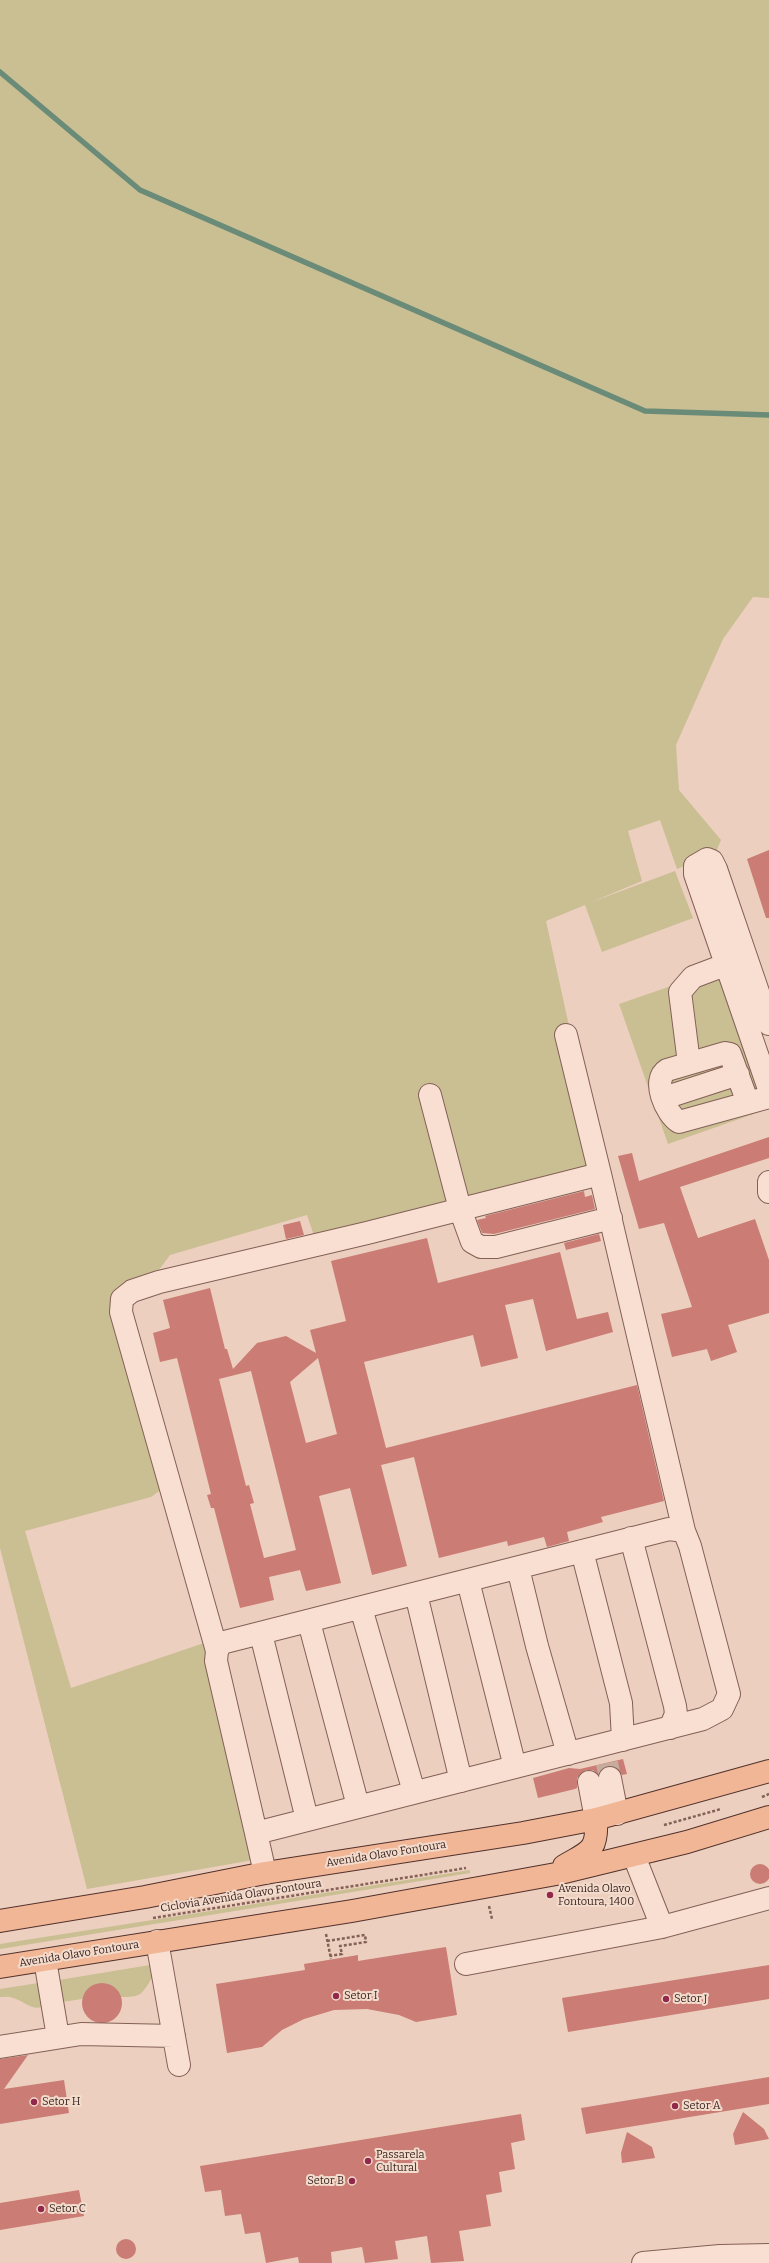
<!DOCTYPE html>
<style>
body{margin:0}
canvas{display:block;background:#eccfbe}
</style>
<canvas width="769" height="2263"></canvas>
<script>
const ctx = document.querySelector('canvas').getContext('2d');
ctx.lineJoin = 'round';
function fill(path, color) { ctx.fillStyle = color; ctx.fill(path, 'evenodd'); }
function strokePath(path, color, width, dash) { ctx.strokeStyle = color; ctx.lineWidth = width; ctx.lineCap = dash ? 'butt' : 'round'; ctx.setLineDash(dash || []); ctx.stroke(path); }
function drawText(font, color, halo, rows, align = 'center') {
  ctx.font = font + ' Bitter,serif'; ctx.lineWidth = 4; ctx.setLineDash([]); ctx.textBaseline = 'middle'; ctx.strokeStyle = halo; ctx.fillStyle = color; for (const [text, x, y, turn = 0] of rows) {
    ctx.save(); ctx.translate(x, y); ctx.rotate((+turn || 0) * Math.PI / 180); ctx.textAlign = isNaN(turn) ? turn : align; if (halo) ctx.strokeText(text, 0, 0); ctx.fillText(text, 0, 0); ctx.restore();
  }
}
const green = new Path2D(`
 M 0,0 L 769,0 L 769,598 L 753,597 L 723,639 L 676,745 L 679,790 L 721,840 L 716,852 L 677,869 L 660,820 L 628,831 L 642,881 L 589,903 L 675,871 L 693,918 L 602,952 L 585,905 L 546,921 L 600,1167 L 315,1239 L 307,1215 L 170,1255 L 132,1306 L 125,1340 L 125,1368 L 162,1489 L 151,1497 L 25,1531 L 71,1688 L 207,1642 L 265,1858 L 87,1889 L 0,1548 Z
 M 726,967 L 762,1111 L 668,1144 L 619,1004 Z
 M 470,1870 L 470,1873 L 0,1949 L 0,1944 Z
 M 156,1964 C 157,1971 154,1975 150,1981 C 141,1996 139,1997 121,1997 L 115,1988 L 102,1983 L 89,1988 L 82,1999 L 62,2002 L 53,1981 Z
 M 45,1982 L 46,2005 C 33,2013 25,2001 13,1998 C 9,1996 4,1997 0,1997 L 0,1989 Z`);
const stream = new Path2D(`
 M 0,72 L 140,190 L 645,411 L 769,415`);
const building = new Path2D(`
 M 769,850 L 769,918 L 766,918 L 747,859 Z
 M 769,1137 L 769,1158 L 680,1187 L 698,1238 L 755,1219 L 769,1260 L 769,1313 L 728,1325 L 737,1352 L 711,1361 L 707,1349 L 672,1357 L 661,1314 L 692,1307 L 664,1223 L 639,1229 L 618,1156 L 632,1153 L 639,1181 Z
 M 584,1191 L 585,1197 L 592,1195 L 595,1209 L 494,1234 L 482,1233 L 477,1220 L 486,1218 L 485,1216 Z
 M 300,1221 L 304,1235 L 286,1239 L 283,1225 Z
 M 599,1234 L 601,1241 L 566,1250 L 564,1243 Z
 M 427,1238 L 438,1283 L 560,1252 L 577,1319 L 608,1312 L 613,1332 L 546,1351 L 533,1299 L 505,1305 L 518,1358 L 481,1367 L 473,1335 L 364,1362 L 386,1448 L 637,1385 L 664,1501 L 601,1517 L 603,1522 L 567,1532 L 569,1541 L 547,1547 L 544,1537 L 508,1546 L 507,1541 L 439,1558 L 414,1457 L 381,1465 L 407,1566 L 372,1575 L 350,1488 L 319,1496 L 341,1583 L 306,1591 L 300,1570 L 269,1577 L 274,1600 L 240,1608 L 214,1508 L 211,1508 L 207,1495 L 211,1494 L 177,1358 L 160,1362 L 153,1333 L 170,1328 L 163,1300 L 210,1288 L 225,1349 L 227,1349 L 233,1369 L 257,1343 L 286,1336 L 316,1353 L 310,1330 L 346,1321 L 331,1261 ZM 318,1358 L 337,1434 L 306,1443 L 290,1382 ZM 251,1371 L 296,1550 L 264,1558 L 250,1504 L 254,1503 L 249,1485 L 246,1486 L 219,1379 Z
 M 623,1759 L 627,1774 L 622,1775 L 619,1770 L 614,1766 L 602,1768 L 598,1774 L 593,1770 L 586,1770 L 577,1778 L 577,1788 L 575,1789 L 538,1798 L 533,1778 L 569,1768 L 580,1769 Z
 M750 1874a10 10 0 1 1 20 0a10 10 0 1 1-20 0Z
 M 446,1947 L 457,2015 L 416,2022 L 399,2015 L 367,2009 L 334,2010 L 304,2019 L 282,2030 L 262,2047 L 227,2053 L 216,1984 L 305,1970 L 304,1964 L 358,1955 L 358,1961 Z
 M 769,1965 L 769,1999 L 568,2032 L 562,1998 Z
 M82 2003a20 20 0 1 1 40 0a20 20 0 1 1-40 0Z
 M 28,2055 L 4,2089 L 64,2080 L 69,2113 L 0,2124 L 0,2059 Z
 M 769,2077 L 769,2104 L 586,2134 L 581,2108 Z
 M 743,2112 L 764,2129 L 769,2139 L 735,2145 L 733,2134 Z
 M 521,2114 L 525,2140 L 511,2143 L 515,2169 L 499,2172 L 502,2192 L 486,2195 L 491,2226 L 459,2231 L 464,2261 L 431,2263 L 427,2236 L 395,2241 L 398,2259 L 365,2263 L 362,2247 L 331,2252 L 332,2263 L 299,2263 L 298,2257 L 266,2263 L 260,2232 L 245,2234 L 241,2214 L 225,2216 L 221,2190 L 205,2192 L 200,2166 Z
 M 627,2132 L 652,2147 L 655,2158 L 622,2163 L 621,2153 Z
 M 79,2190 L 84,2216 L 0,2230 L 0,2203 Z
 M116 2249a10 10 0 1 1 20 0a10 10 0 1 1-20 0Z`);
const minorTunnel = new Path2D(`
 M 607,1763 L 610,1778`);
const path = new Path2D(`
 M 762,1797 L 769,1794
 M 664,1825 L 721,1809
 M 489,1906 L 492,1919
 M 153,1918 L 466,1868
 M 326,1934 L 331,1959
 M 327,1941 L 365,1935 L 366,1942 L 340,1946 L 342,1954 L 330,1956`);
const minor = new Path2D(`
 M 769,1024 L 716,869 L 712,861 L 707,859 L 695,866 L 695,874 L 769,1089
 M 566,1035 L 600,1174
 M 689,1063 L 680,992 L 693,977 L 741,959
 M 430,1095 L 460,1209 L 472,1242 L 481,1247 L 496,1247 L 611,1218
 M 664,1098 L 738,1074
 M 748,1103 L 730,1054 L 725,1053 L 667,1070 C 651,1080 666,1114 679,1122 L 769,1097
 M 769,1182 L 769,1192
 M 669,1529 L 684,1531 L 690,1546 L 729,1694 L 722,1709 L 703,1719 L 256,1833 L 216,1661 L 217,1651 L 221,1643 Z
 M 631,1538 L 675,1706 L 676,1714 L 670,1728
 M 582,1551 L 621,1703 L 623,1740
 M 518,1568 L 537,1646 L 568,1754
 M 468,1581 L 515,1767
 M 416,1594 L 461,1781
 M 361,1608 L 414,1792
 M 309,1622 L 358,1806
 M 261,1634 L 307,1819
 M 217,1651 L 121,1312 L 122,1299 L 132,1291 L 159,1282 L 367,1233 L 600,1174 L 684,1531
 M 610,1778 L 617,1814
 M 589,1782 L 596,1819
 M 256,1833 L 265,1873
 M 634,1856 L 662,1927
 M 157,1941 L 179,2065
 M 45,1960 L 58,2037
 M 466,1964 L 662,1927 L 769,1898
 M 0,2047 L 81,2034 L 174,2036
 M 643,2263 L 720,2256 L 769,2255`);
const major = new Path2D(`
 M 564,1866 C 589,1851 598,1852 596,1819
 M 0,1921 L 145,1897 L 265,1873 L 523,1833 L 596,1819 L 769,1771
 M 0,1967 L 352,1911 L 556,1874 L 687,1842 L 769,1817`);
const markers = [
 [550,1895,4,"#92294c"],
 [336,1996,4,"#92294c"],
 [666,1999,4,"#92294c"],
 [34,2102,4,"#92294c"],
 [675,2106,4,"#92294c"],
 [368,2161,4,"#92294c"],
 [352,2181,4,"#92294c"],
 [41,2209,4,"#92294c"]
];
const streetNames = [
 ["Avenida Olavo Fontoura",386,1854,-9],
 ["Ciclovia Avenida Olavo Fontoura",241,1896,-9],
 ["Avenida Olavo Fontoura",79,1954,-9]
];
const poiNames = [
 ["Avenida Olavo",558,1889],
 ["Fontoura, 1400",558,1902],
 ["Setor I",344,1996],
 ["Setor J",674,1999],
 ["Setor H",42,2102],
 ["Setor A",683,2106],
 ["Passarela",376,2155],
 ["Cultural",376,2168],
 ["Setor B",344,2181,"right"],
 ["Setor C",49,2209]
];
fill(green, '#cabe93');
strokePath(stream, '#698b78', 5.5);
fill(building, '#ca7c75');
strokePath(minorTunnel, '#c7ac9e', 22, [22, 11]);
strokePath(minor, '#846057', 24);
strokePath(major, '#52312c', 24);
strokePath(path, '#846057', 2.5, [3, 2]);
strokePath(minor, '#f8dfd1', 22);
strokePath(major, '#f0b695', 22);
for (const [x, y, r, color] of markers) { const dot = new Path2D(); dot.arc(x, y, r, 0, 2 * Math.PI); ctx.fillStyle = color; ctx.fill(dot); strokePath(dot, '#f4dccd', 1.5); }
drawText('11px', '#341f1c', '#f4dccd', streetNames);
drawText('11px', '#341f1c', '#f4dccd', poiNames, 'left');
</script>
